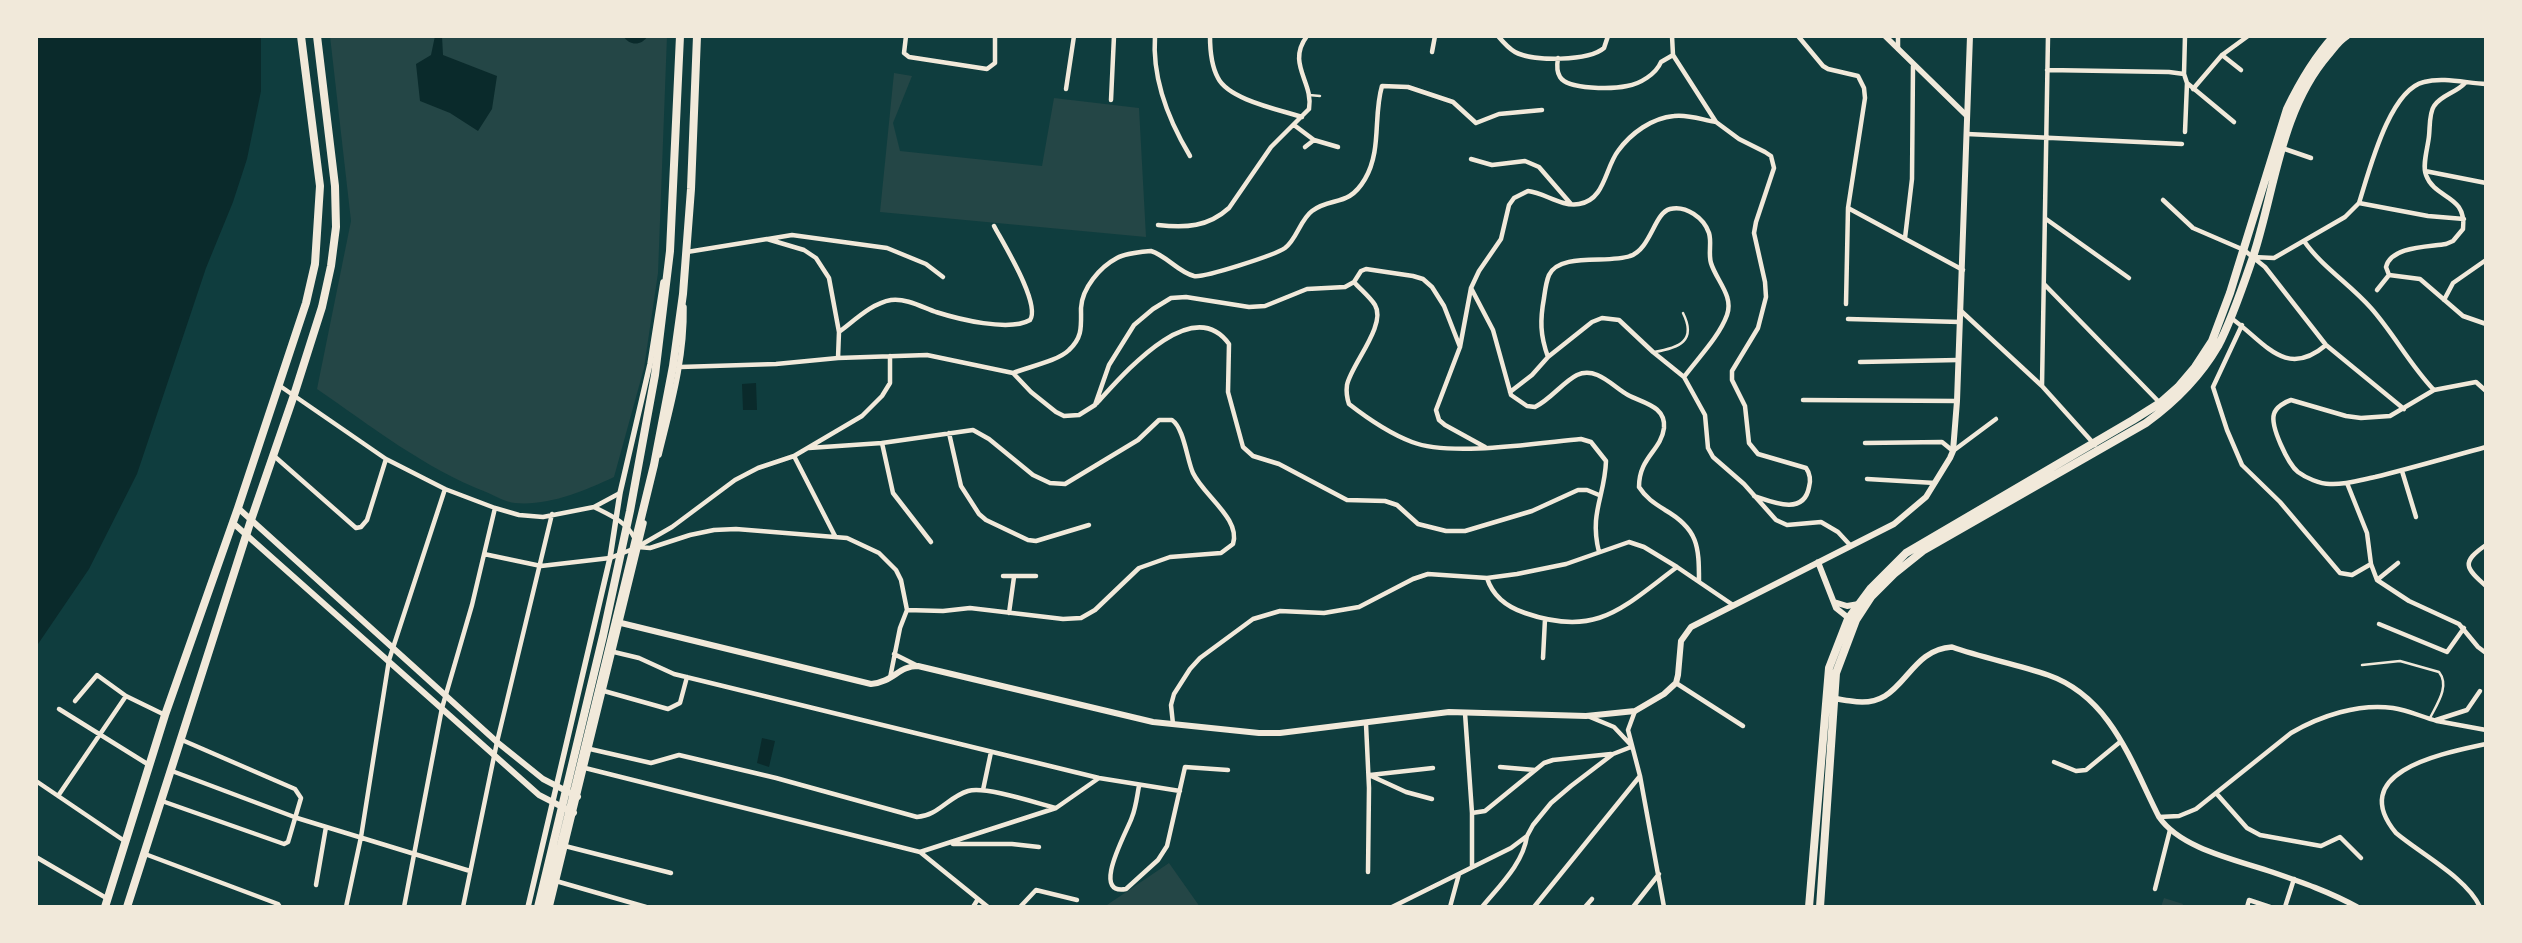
<!DOCTYPE html>
<style>
body{margin:0}
#map{position:relative;width:2522px;height:943px;overflow:hidden;background:#0f3d3e;font-family:Roboto,sans-serif}
canvas{display:block}
.frame{position:absolute;inset:0;border:38px solid #f1e9da;pointer-events:none}
</style>
<div id="map">
<canvas width="2522" height="943"></canvas>
<div class="frame"></div>
</div>
<script>
const ctx = document.querySelector('canvas').getContext('2d');
ctx.lineJoin = 'round';
function fill(path, color) { ctx.fillStyle = color; ctx.fill(path, 'evenodd'); }
function strokePath(path, color, width, dash) { ctx.strokeStyle = color; ctx.lineWidth = width; ctx.lineCap = dash ? 'butt' : 'round'; ctx.setLineDash(dash || []); ctx.stroke(path); }
const green = new Path2D(`
 M 330,36 L 667,36 L 658,273 L 644,368 L 614,477 C 584,491 549,506 515,503 C 506,502 495,496 486,492 C 424,468 371,426 317,389 L 351,221 Z
 M 894,73 L 912,76 L 893,123 L 900,151 L 1042,166 L 1054,98 L 1139,108 L 1146,237 L 880,212 Z
 M 1169,863 L 1200,907 L 1104,907 Z
 M 2164,898 L 2183,904 L 2182,907 L 2161,907 Z`);
const water = new Path2D(`
 M 36,36 L 261,36 L 261,91 L 247,159 L 233,202 L 206,268 L 137,474 L 89,569 L 36,647 Z
 M 435,36 L 442,36 L 443,55 L 497,76 L 492,109 L 478,131 L 450,113 L 420,101 L 416,64 L 431,55 Z
 M 623,36 L 648,36 C 641,46 630,46 623,36 Z
 M 756,383 L 757,410 L 743,410 L 742,384 Z
 M 762,738 L 775,741 L 769,767 L 757,763 Z`);
const service = new Path2D(`
 M 1309,95 L 1320,96
 M 1654,352 C 1679,348 1697,341 1683,313
 M 2362,665 L 2400,661 L 2439,672 C 2450,686 2437,704 2430,718`);
const minor = new Path2D(`
 M 906,36 L 904,53 L 909,57 L 987,69 L 995,63 L 995,36
 M 1155,36 C 1152,78 1169,121 1190,156
 M 1210,36 C 1210,49 1212,67 1218,78 C 1229,100 1281,110 1302,117
 M 1498,36 C 1503,42 1508,48 1515,52 C 1533,62 1589,61 1604,48 L 1608,36
 M 1672,36 L 1673,55 L 1716,122 L 1739,139 L 1765,152 L 1771,156 L 1774,168 L 1756,222 L 1754,233 L 1765,282 L 1766,297 L 1758,328 L 1732,371 L 1732,380 L 1745,406 L 1749,443 L 1758,454 L 1806,468 C 1810,473 1811,481 1809,487 C 1804,516 1772,502 1754,496
 M 1798,36 L 1823,66 L 1828,69 L 1858,76 L 1864,88 L 1865,98 L 1848,208 L 1846,304
 M 2185,36 L 2184,74 L 2187,83 L 2185,132
 M 1898,49 L 1898,36
 M 1432,52 L 1435,36
 M 2222,55 L 2241,70
 M 1558,58 C 1557,64 1556,71 1560,77 C 1568,90 1613,89 1627,86 C 1640,84 1656,74 1661,62 L 1673,55
 M 2047,70 L 2169,72 L 2184,74
 M 2187,83 L 2234,122
 M 1066,89 L 1074,36
 M 2193,89 L 2222,55 L 2248,36
 M 1111,100 L 1114,36
 M 1294,125 L 1314,140 L 1338,147
 M 1967,134 L 2182,144
 M 1305,147 L 1314,140
 M 2282,148 L 2311,158
 M 1471,159 L 1492,165 L 1525,161 L 1539,167 L 1571,204
 M 2425,171 L 2486,183
 M 2163,200 L 2193,228 L 2244,250 L 2265,267 L 2326,345 L 2404,409
 M 2359,203 L 2428,216 L 2464,219
 M 1848,208 L 1963,270
 M 2046,219 L 2129,278
 M 1158,225 C 1186,228 1208,227 1229,208 L 1271,147 L 1309,109 C 1314,82 1286,64 1307,36
 M 1905,238 L 1912,179 L 1913,66
 M 768,239 L 792,235 L 887,248 L 926,264 L 943,277
 M 2304,241 C 2322,267 2350,284 2371,308 C 2394,334 2410,365 2434,390
 M 687,252 L 767,239 L 804,250 L 816,258 L 829,278 L 839,332 L 838,358
 M 2253,257 L 2274,258 L 2345,217 L 2359,203 C 2369,172 2389,90 2424,82 C 2443,77 2466,83 2486,84
 M 2389,275 L 2386,267 C 2391,246 2429,247 2446,244 L 2453,241 L 2463,229 C 2467,194 2435,200 2426,175 C 2422,165 2428,147 2429,136 C 2430,128 2429,113 2434,106 C 2441,95 2456,93 2465,83
 M 2389,275 L 2420,279 L 2463,316 L 2486,324
 M 1354,282 C 1360,289 1370,297 1375,305 C 1387,325 1351,365 1347,385 C 1346,392 1347,398 1349,404 C 1367,418 1391,434 1412,442 C 1450,457 1538,443 1581,439 L 1591,442 L 1606,461 C 1605,496 1589,513 1599,552
 M 2044,284 L 2160,403
 M 1471,288 L 1493,330 L 1511,395 L 1527,406 L 1535,407 C 1551,399 1563,382 1577,375 C 1597,366 1613,387 1628,395 C 1643,403 1666,406 1664,428 C 1661,451 1639,457 1639,487 C 1646,498 1654,503 1665,510 C 1698,529 1699,546 1699,581
 M 2377,290 L 2389,275
 M 2444,300 L 2453,283 L 2486,260
 M 1960,310 L 2042,386 L 2095,445
 M 2231,318 C 2264,341 2285,380 2326,345
 M 1848,319 L 1960,322
 M 2242,325 L 2213,387 L 2227,430 L 2242,465 L 2280,502 L 2340,573 L 2352,575 L 2371,564
 M 839,332 C 854,321 872,303 891,300 C 906,298 922,307 936,312 C 958,319 1009,332 1030,320 C 1041,304 1003,243 994,226
 M 1548,357 C 1540,335 1540,320 1544,298 C 1545,291 1546,282 1549,275 C 1560,252 1609,264 1630,256 C 1651,249 1654,213 1670,209 C 1686,205 1704,218 1709,233 C 1712,243 1708,253 1711,263 C 1716,280 1734,296 1727,315 C 1719,337 1698,358 1684,377
 M 1860,362 L 1958,360
 M 680,367 L 776,364 L 838,358 L 927,355 L 1013,373 L 1031,392 L 1056,412 L 1064,416 L 1079,415 L 1095,405 L 1109,365 L 1134,325 L 1153,309 L 1171,298 L 1186,297 L 1249,307 L 1265,306 L 1307,289 L 1345,287 L 1354,282 L 1361,271 L 1366,269 L 1413,276 L 1423,279 L 1432,287 L 1444,306 L 1460,347
 M 1013,373 C 1028,367 1058,361 1069,350 C 1083,337 1081,326 1081,308 C 1082,288 1100,267 1117,258 C 1126,253 1141,252 1151,251 C 1167,256 1178,272 1194,276 C 1204,278 1275,255 1285,248 C 1297,239 1300,220 1312,211 C 1332,196 1348,208 1365,179 C 1382,150 1373,116 1382,86 L 1408,87 L 1453,102 L 1476,123 L 1499,114 L 1542,110
 M 280,386 L 386,459 L 445,489 L 495,508 L 519,515 L 543,517 L 594,507 L 620,493
 M 2042,386 L 2048,36
 M 2486,391 L 2476,382 L 2434,390 L 2390,416 L 2361,418 L 2346,416 L 2291,400 C 2285,402 2276,407 2274,414 C 2270,426 2288,464 2298,472 C 2306,478 2320,484 2330,484 C 2345,485 2360,480 2375,477 C 2412,468 2449,457 2486,447
 M 1510,392 L 1532,375 L 1548,357 L 1592,322 L 1602,318 L 1619,320 L 1653,352 L 1684,377 L 1705,415 L 1708,448 L 1713,457 L 1744,484 L 1776,520 L 1787,525 L 1821,522 L 1838,532 L 1850,545
 M 1803,400 L 1957,401
 M 1097,403 C 1122,376 1192,292 1229,344 L 1228,392 L 1243,447 L 1253,456 L 1279,464 L 1347,500 L 1385,501 L 1397,505 L 1418,524 L 1446,531 L 1465,531 L 1532,511 L 1578,490 L 1587,490 L 1599,495
 M 949,433 L 961,486 L 979,514 L 986,520 L 1028,540 L 1036,541 L 1089,525
 M 882,443 L 893,493 L 931,542
 M 1865,443 L 1942,442 L 1953,451 L 1996,419
 M 1485,447 L 1445,425 L 1439,420 L 1436,410 L 1460,347 L 1471,288 L 1479,271 L 1501,239 L 1509,205 L 1514,198 L 1528,191 C 1545,193 1561,207 1579,204 C 1605,200 1605,168 1618,151 C 1631,133 1652,118 1674,116 C 1688,114 1703,120 1716,122
 M 809,448 L 882,443 L 973,430 L 989,439 L 1033,475 L 1050,483 L 1065,484 L 1138,440 L 1159,420 L 1172,420 C 1184,428 1187,460 1193,473 C 1204,496 1241,519 1233,544 L 1221,553 L 1170,557 L 1139,568 L 1095,610 L 1081,618 L 1063,619 L 970,608 L 943,611 L 907,610
 M 273,455 L 356,528 L 361,527 L 367,520 L 386,459
 M 794,456 L 835,536
 M 2402,471 L 2416,517
 M 1867,479 L 1935,483
 M 2347,483 L 2367,533 L 2371,564 L 2377,580 L 2409,601 L 2459,624 L 2478,647 L 2486,653
 M 594,507 C 610,515 627,522 635,539
 M 2486,545 C 2461,562 2465,568 2486,586
 M 639,546 L 672,527 L 735,480 L 758,468 L 794,456 L 862,416 L 882,396 L 890,383 L 890,356
 M 484,554 L 541,566 L 610,558 L 638,547 L 650,548 L 690,535 L 714,530 L 736,529 L 847,538 L 879,553 L 896,570 L 901,580 L 907,610 L 900,628 L 890,678
 M 1003,576 L 1036,576
 M 1487,578 C 1493,597 1507,607 1525,613 C 1597,638 1622,608 1677,567
 M 2377,580 L 2398,563
 M 1009,613 L 1014,577
 M 2379,624 L 2447,652 L 2464,628
 M 614,652 L 639,658 L 674,674 L 1099,778 L 1180,791
 M 894,654 L 918,666
 M 1543,658 L 1545,619
 M 1676,683 L 1743,726
 M 604,691 L 668,709 L 680,703 L 687,677
 M 75,701 L 97,675 L 126,696 L 165,715
 M 59,709 L 149,765
 M 1635,711 L 1628,730 L 1640,776 L 1664,907
 M 1465,713 L 1472,813 L 1472,866
 M 1590,717 L 1614,727 L 1630,744
 M 2436,720 L 2467,710 L 2480,691
 M 1173,724 L 1171,705 L 1174,694 L 1190,669 L 1200,658 L 1253,619 L 1280,611 L 1324,613 L 1359,607 L 1413,579 L 1428,574 L 1487,578 L 1517,574 L 1566,564 L 1629,542 L 1644,547 L 1677,567 L 1733,605
 M 1366,724 L 1369,788 L 1368,872
 M 590,749 L 651,763 L 679,755 L 776,778 L 917,817 C 938,816 948,797 968,791 C 986,786 1036,803 1056,808
 M 2054,762 L 2076,771 L 2086,770 L 2120,742
 M 1500,767 L 1535,770
 M 585,768 L 920,852 L 988,907
 M 172,771 L 297,818 L 470,871
 M 1369,775 L 1406,792 L 1432,799
 M 1370,775 L 1433,768
 M 36,781 L 126,842
 M 1139,786 C 1137,796 1136,807 1132,817 C 1129,828 1089,896 1126,889 L 1158,860 L 1167,846 L 1185,767 L 1228,770
 M 983,790 L 991,752
 M 2216,793 L 2247,828 L 2260,835 L 2321,846 L 2340,837 L 2361,858
 M 58,796 L 126,696
 M 162,801 L 284,844 L 288,842 L 301,798 L 295,789 L 182,740
 M 1472,813 L 1485,811 L 1544,763 L 1553,760 L 1611,754
 M 2159,817 L 2179,816 L 2196,809 L 2291,733 C 2320,716 2359,703 2393,708 C 2408,710 2422,717 2437,721 C 2453,724 2469,727 2486,730
 M 953,844 L 1012,844 L 1039,847
 M 565,846 L 671,873
 M 920,852 L 1056,808 L 1099,778
 M 145,854 L 278,904 L 280,907
 M 36,857 L 108,899
 M 556,881 L 646,907
 M 316,885 L 326,827
 M 2155,889 L 2170,830
 M 346,907 L 361,837 L 389,660 L 445,489
 M 404,907 L 442,708 L 472,605 L 495,508
 M 463,907 L 497,742 L 552,514
 M 973,907 L 978,899
 M 1020,907 L 1036,890 L 1077,900
 M 1392,907 L 1511,848 L 1527,836 L 1533,825 L 1551,803 L 1571,786 L 1613,754 L 1631,747
 M 1450,907 L 1459,874
 M 1482,907 C 1499,886 1523,864 1527,836
 M 1534,907 L 1640,776
 M 1585,907 L 1592,899
 M 1633,907 L 1659,874
 M 2247,907 L 2249,900 L 2270,907
 M 2285,907 L 2294,879
 M 2480,907 C 2467,878 2421,854 2396,833 C 2345,771 2445,753 2486,744`);
const tertiary = new Path2D(`
 M 1885,36 L 1967,116
 M 659,455 C 671,406 685,358 684,307
 M 1832,697 C 1838,700 1844,700 1851,701 C 1905,711 1904,650 1952,647 C 1983,658 2016,664 2048,675 C 2111,697 2131,762 2159,817 C 2181,849 2237,860 2272,872 C 2301,882 2330,892 2357,907
 M 528,907 L 610,558 L 620,493 L 650,364 L 663,282
 M 550,907 L 644,523`);
const secondary = new Path2D(`
 M 238,508 L 497,742 L 543,779 L 578,797
 M 233,523 L 539,795 L 574,813
 M 1818,562 L 1836,608 L 1851,620
 M 1834,602 L 1847,606 L 1859,604
 M 621,623 L 871,684 C 894,682 898,666 918,666 L 1153,722 L 1259,733 L 1280,733 L 1449,712 L 1586,716 L 1635,711 L 1664,694 L 1676,683 L 1678,675 L 1681,641 L 1691,627 L 1894,524 L 1926,497 L 1950,458 L 1953,451 L 1957,401 L 1970,36`);
const primary = new Path2D(`
 M 105,907 L 165,715 L 238,508 L 306,303 L 315,264 L 320,186 L 301,36
 M 127,907 L 251,520 L 294,395 L 322,307 L 331,266 L 336,227 L 335,186 L 317,36
 M 538,907 L 603,636 L 630,511 L 655,375 L 670,251 L 680,36
 M 546,907 L 654,465 L 673,366 L 683,294 L 691,189 L 697,36
 M 1809,907 L 1829,668 L 1848,619 L 1871,588 L 1906,553 L 2133,420 L 2160,403 L 2178,387 L 2195,367 L 2212,341 L 2230,293 L 2287,109 C 2300,82 2314,58 2334,36
 M 1820,907 L 1836,673 L 1856,620 L 1871,597 L 1894,574 L 1924,550 L 2146,423 C 2175,402 2200,377 2218,346 C 2231,322 2244,283 2253,257 C 2275,190 2280,111 2328,55 C 2333,49 2339,40 2346,36`);
fill(green, '#244646');
fill(water, '#0a2a2b');
strokePath(service, '#f1e9da', 2.5);
strokePath(minor, '#f1e9da', 4.5);
strokePath(tertiary, '#f1e9da', 5.5);
strokePath(secondary, '#f1e9da', 6);
strokePath(primary, '#f1e9da', 8);
</script>
